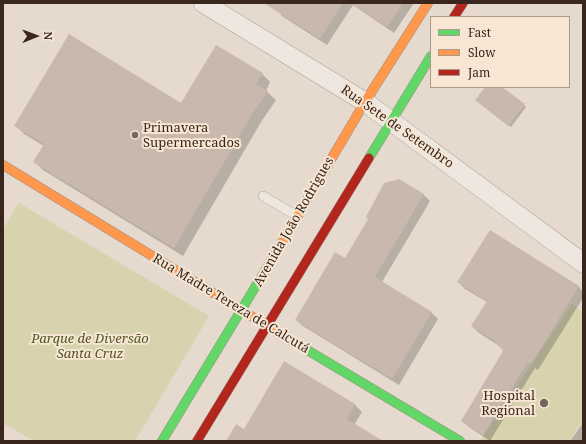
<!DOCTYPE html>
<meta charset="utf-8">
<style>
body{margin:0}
#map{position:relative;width:586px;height:444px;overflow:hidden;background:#e5dacd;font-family:"Noto Serif",serif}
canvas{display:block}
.frame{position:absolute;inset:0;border:4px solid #39271e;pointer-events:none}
.legend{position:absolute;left:430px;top:16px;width:140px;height:72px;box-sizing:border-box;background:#f6e6d3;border:1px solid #aa9a8b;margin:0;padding:5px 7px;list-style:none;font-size:12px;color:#39271e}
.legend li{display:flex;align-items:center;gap:8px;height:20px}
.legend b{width:20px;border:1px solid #aa9a8b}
.north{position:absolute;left:16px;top:16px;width:40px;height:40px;-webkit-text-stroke:3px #f6e6d3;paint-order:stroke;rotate:89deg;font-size:11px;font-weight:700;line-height:16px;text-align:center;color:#39271e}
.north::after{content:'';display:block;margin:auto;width:14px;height:18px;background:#39271e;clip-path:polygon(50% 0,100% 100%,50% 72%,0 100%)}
</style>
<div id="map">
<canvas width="586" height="444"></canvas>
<div class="frame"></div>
<ul class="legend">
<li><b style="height:5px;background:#63d668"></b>Fast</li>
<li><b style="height:5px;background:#ff974d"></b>Slow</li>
<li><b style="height:5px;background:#b3261e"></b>Jam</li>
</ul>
<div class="north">N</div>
</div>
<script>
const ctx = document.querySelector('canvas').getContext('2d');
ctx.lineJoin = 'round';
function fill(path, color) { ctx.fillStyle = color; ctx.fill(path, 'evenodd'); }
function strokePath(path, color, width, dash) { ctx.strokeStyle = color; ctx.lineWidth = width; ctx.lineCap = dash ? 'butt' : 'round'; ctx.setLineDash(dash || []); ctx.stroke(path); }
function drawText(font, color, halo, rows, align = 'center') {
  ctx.font = font + ' "Noto Serif",serif'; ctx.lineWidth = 4; ctx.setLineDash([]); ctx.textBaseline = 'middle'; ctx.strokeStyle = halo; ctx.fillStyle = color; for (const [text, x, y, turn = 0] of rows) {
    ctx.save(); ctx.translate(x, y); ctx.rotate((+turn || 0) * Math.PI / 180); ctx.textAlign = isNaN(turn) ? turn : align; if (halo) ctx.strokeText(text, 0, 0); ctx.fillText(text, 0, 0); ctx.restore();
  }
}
const green = new Path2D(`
 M 19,203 L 209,316 L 135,441 L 34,441 L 3,423 L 3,229 Z
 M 572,304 L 583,312 L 583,421 L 569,441 L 480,441 Z`);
const shadow = new Path2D(`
 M 280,3 L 414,3 L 394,33 L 353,5 L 327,45 L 282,16 L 276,9 Z
 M 262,74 L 270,82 L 266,91 L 276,100 L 261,122 L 183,256 L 43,170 L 35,162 L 44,146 L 24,134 L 16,125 L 181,104 Z
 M 487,87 L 501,87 L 526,107 L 511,127 L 479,102 Z
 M 423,194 L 430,201 L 382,282 L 432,313 L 438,319 L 399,385 L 303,326 L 296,320 L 345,259 Z
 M 490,231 L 579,287 L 583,292 L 583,298 L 538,370 L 535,368 L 490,441 L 469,427 L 462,421 L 505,350 L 501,347 L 479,333 L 472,326 L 487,302 L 465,289 L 458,282 Z
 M 284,363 L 355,405 L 362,412 L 354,425 L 379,441 L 227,441 L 244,430 Z
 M 583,423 L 583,441 L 570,441 Z`);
const building = new Path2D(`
 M 264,3 L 343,3 L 320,39 Z
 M 351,3 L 403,3 L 387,27 Z
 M 69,34 L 181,103 L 216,45 L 263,73 L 256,84 L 268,91 L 253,113 L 174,248 L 33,162 L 44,144 L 14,126 Z
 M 485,87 L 502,87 L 525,104 L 508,126 L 475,100 Z
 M 399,179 L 424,194 L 375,277 L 432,312 L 392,379 L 295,320 L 335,252 L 345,258 L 368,219 L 366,217 L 384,183 Z
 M 490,230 L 579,286 L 531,364 L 528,362 L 483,435 L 461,421 L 503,351 L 495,341 L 471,326 L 487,301 L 457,282 Z
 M 284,361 L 355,404 L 347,419 L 383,441 L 226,441 L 236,424 L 244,429 Z`);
const lane = new Path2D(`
 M 263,196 L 297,216`);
const street = new Path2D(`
 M 203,3 L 365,102 L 583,263`);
const fast = new Path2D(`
 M 369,158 L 431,56
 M 287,338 L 460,441
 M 162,441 L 274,256`);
const slow = new Path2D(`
 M 3,165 L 287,338
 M 274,256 L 365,102 L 428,3`);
const jam = new Path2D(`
 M 454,17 L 463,3
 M 197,441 L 369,158`);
const markers = [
 [135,135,4,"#75665b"],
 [544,403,5,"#75665b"]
];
const streetNames = [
 ["Rua Sete de Setembro",397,127,35],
 ["Avenida João Rodrigues",294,222,-60],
 ["Rua Madre Tereza de Calcutá",231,304,31]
];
const poiNames = [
 ["Primavera",143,128],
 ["Supermercados",143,143],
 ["Hospital",535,396,"right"],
 ["Regional",535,411,"right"]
];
const parkNames = [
 ["Parque de Diversão",90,339],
 ["Santa Cruz",90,354]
];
fill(green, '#d8d2af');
fill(shadow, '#0003');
fill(building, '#c9b8ae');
strokePath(lane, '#aaa096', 10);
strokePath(street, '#aaa096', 20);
strokePath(fast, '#9a8f86', 10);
strokePath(slow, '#9a8f86', 10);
strokePath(jam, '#9a8f86', 10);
strokePath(lane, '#ede7df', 9);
strokePath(street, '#ede7df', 19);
strokePath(fast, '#63d668', 9);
strokePath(slow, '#ff974d', 9);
strokePath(jam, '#b3261e', 9);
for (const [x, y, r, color] of markers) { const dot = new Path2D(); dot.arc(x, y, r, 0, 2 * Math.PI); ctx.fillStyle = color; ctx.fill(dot); strokePath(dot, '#f6e6d3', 1.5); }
drawText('13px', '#39271e', '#f6e6d3', streetNames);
drawText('13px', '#39271e', '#f6e6d3', poiNames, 'left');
drawText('italic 13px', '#515624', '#f6e6d3', parkNames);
</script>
